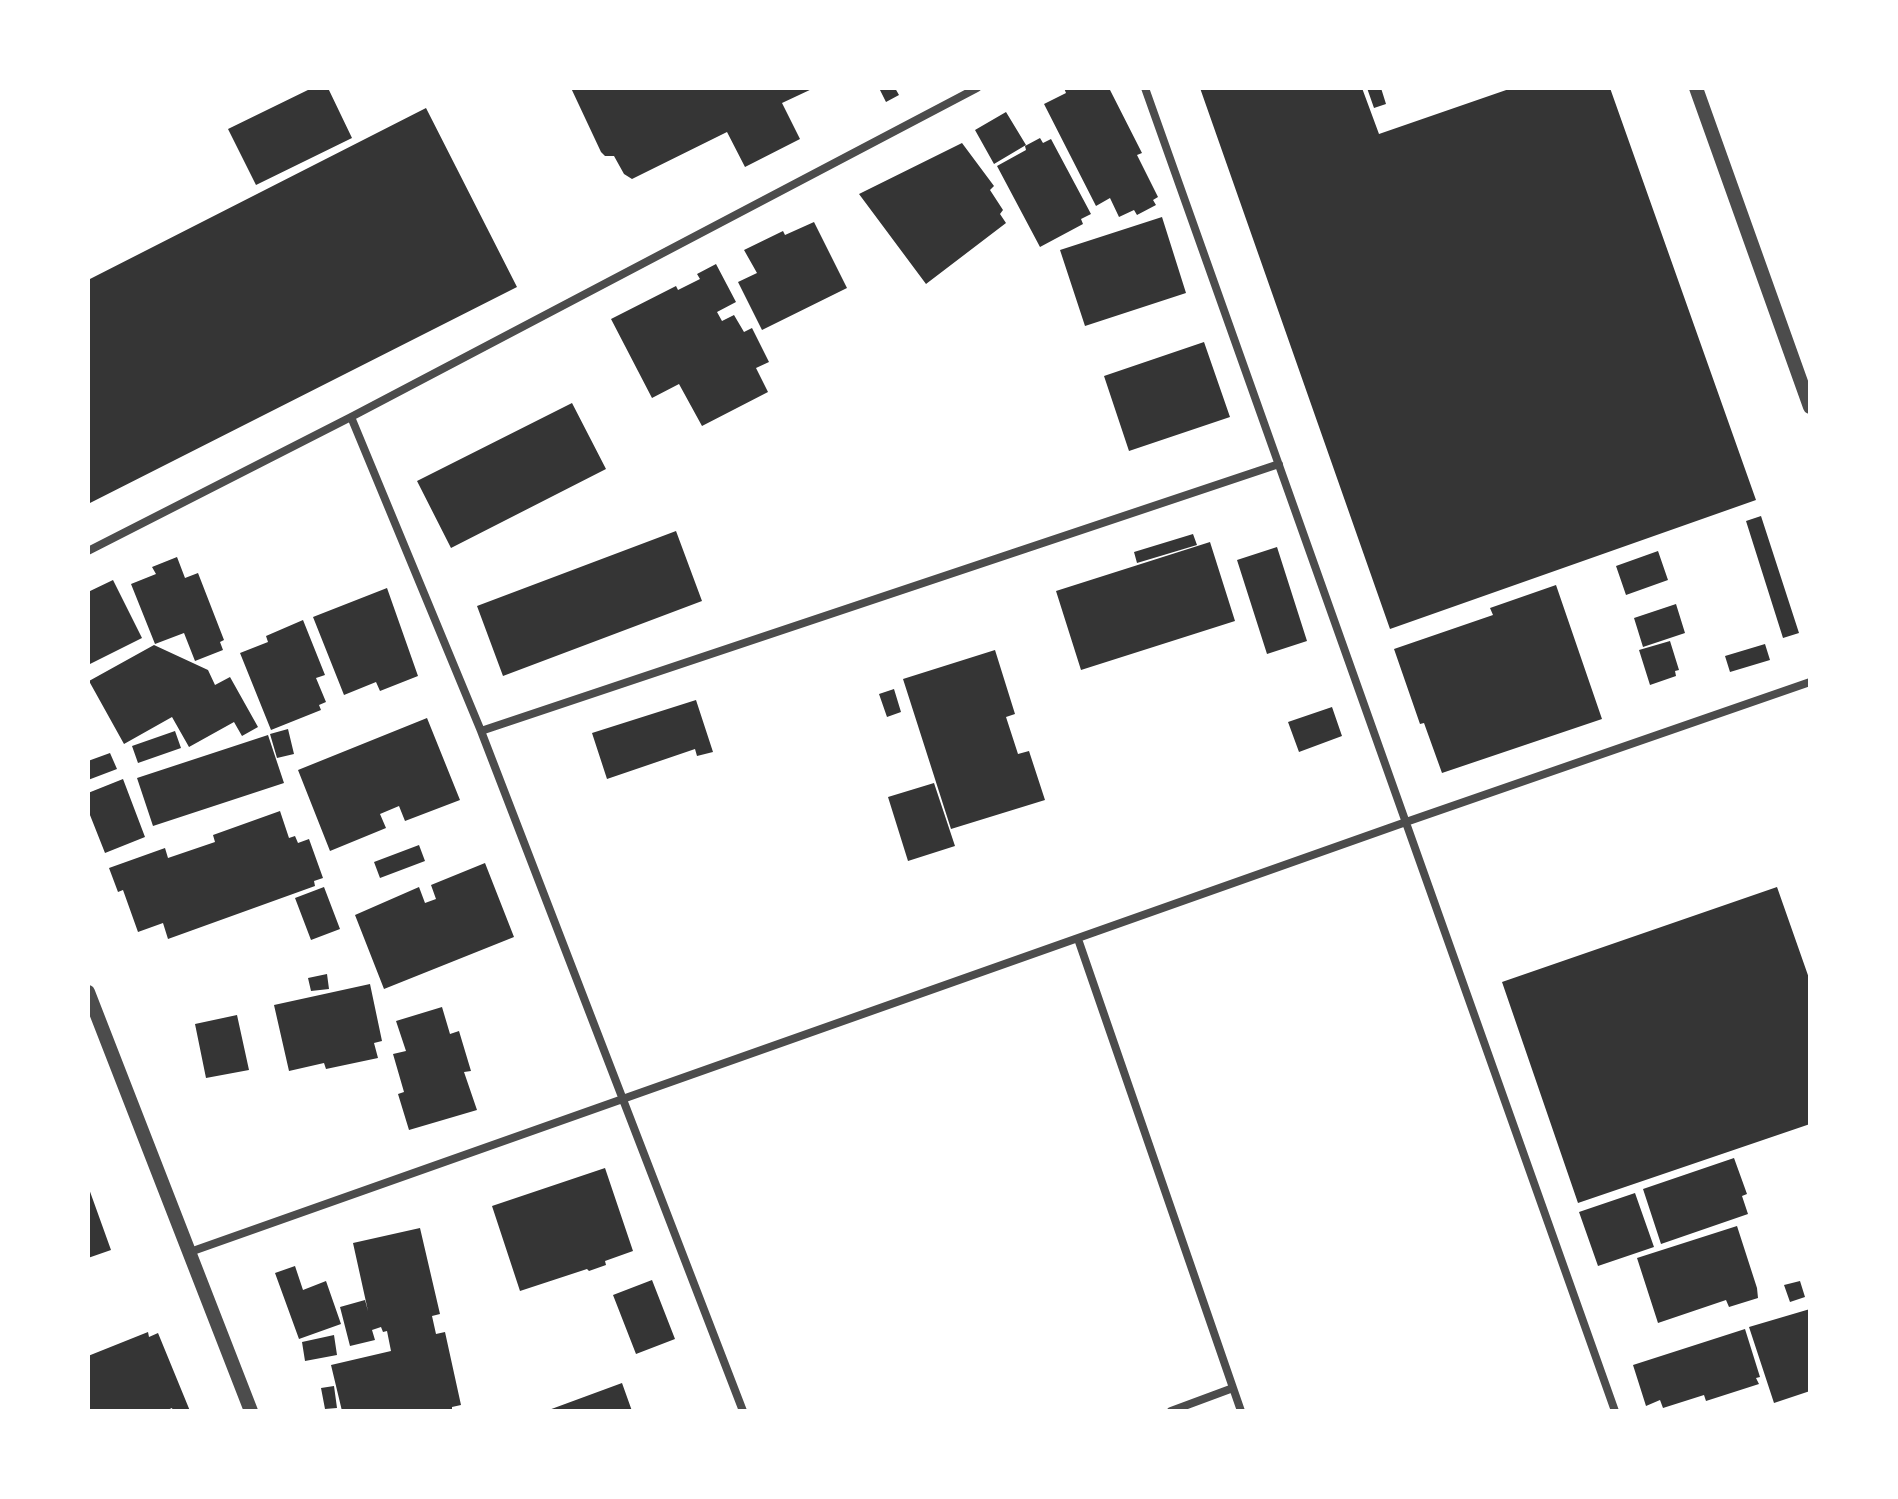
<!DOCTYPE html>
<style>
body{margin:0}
#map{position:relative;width:1898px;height:1499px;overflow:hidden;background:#fff;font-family:"DM Sans",sans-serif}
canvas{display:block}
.frame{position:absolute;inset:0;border:90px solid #fff;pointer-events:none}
</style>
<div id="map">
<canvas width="1898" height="1499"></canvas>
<div class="frame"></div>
</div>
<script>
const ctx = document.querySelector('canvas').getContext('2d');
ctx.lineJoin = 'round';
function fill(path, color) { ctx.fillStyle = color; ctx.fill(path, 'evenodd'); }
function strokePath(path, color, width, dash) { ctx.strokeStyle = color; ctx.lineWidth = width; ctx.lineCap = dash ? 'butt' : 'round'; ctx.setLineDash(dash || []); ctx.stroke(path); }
const building = new Path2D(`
 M 312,88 L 328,88 L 352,138 L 256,185 L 228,129 Z
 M 571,88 L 814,88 L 782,103 L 800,139 L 745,167 L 727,132 L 632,179 L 624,174 L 614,156 L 605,156 L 601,152 Z
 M 879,88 L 895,88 L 899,95 L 886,102 Z
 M 1064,88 L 1109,88 L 1142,153 L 1137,155 L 1158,197 L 1153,200 L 1156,205 L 1137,215 L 1134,210 L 1119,217 L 1110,198 L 1096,206 L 1044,104 L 1066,93 Z
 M 1200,88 L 1362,88 L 1379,134 L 1512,88 L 1610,88 L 1756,500 L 1390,629 Z
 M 1367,88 L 1381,88 L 1386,104 L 1374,108 Z
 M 426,108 L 517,287 L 88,504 L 88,280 Z
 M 1006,112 L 1026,145 L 994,164 L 975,130 Z
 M 1040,138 L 1043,143 L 1051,139 L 1091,214 L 1081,219 L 1083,224 L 1040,247 L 997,166 L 1026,150 L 1025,146 Z
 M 962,143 L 994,186 L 990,190 L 1003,210 L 1000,214 L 1006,223 L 926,284 L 859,194 Z
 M 1162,217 L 1186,293 L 1085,326 L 1060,250 Z
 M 814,222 L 847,288 L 762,330 L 738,282 L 757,273 L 744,250 L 783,231 L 785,235 Z
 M 716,264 L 736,302 L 717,312 L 722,321 L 734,315 L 744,332 L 752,328 L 769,362 L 756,368 L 768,392 L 702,426 L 679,384 L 652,398 L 611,319 L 676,286 L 678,290 L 700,279 L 697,274 Z
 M 1204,342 L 1230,417 L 1129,451 L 1104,376 Z
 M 572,403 L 606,469 L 451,548 L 417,481 Z
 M 1761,516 L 1799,633 L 1783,638 L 1746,521 Z
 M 676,531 L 702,601 L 503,676 L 477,606 Z
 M 1193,534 L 1197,545 L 1137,563 L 1134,552 Z
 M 1210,542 L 1235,621 L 1081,670 L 1056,591 Z
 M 1277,547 L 1307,641 L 1267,654 L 1237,560 Z
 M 1658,551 L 1668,580 L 1626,595 L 1616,566 Z
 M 177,557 L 185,578 L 198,573 L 224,640 L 220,642 L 223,650 L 195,661 L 184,633 L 155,644 L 131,584 L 156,574 L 152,567 Z
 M 113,580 L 142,638 L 88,665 L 88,592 Z
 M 1556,585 L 1602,719 L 1442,773 L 1424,723 L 1420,724 L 1394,649 L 1493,615 L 1490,608 Z
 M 387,588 L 418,676 L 380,691 L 376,682 L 344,695 L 313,617 Z
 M 1676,604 L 1685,633 L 1643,647 L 1634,618 Z
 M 303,620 L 325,675 L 316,678 L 326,702 L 319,705 L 321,710 L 271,730 L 240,653 L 268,642 L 266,636 Z
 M 1670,641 L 1679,670 L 1675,671 L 1676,676 L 1650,685 L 1639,650 Z
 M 1765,644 L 1770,660 L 1730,672 L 1725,656 Z
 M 154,645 L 208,670 L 215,685 L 230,677 L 258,727 L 242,736 L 234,722 L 189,747 L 172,717 L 124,744 L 89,681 Z
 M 995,650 L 1015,714 L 1006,717 L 1018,754 L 1029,751 L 1045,800 L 951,829 L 903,679 Z
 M 894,689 L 901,712 L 887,717 L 879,694 Z
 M 696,700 L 713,752 L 697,756 L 695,749 L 607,779 L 592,733 Z
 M 1332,707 L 1342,736 L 1299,752 L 1288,722 Z
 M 427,718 L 460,800 L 405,821 L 399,806 L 380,814 L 386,828 L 330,851 L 298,770 Z
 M 288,729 L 294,754 L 277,758 L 270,734 Z
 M 175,731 L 181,748 L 138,763 L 132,746 Z
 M 268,735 L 284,783 L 153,826 L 137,778 Z
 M 110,753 L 117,769 L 88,780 L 88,761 Z
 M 123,779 L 145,837 L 105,853 L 88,810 L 88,793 Z
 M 934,783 L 955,846 L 908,861 L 888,797 Z
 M 280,811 L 289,838 L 295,836 L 298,843 L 309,839 L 323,878 L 314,881 L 315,886 L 168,939 L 163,923 L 138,932 L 123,890 L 118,892 L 109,868 L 165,848 L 168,858 L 215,842 L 213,835 Z
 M 419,845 L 425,861 L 380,878 L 374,862 Z
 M 485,863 L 514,937 L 384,989 L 355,915 L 419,887 L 425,903 L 436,899 L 431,885 Z
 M 324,887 L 340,929 L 311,940 L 295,898 Z
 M 1777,887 L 1810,981 L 1810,1124 L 1578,1203 L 1502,982 Z
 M 327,974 L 329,989 L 311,991 L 308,978 Z
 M 370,984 L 382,1041 L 374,1043 L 378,1058 L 326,1069 L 324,1063 L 289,1071 L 274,1005 Z
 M 442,1007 L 450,1034 L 459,1031 L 471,1071 L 464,1072 L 477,1110 L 409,1130 L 398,1094 L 404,1092 L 393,1054 L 406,1051 L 396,1021 Z
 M 237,1015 L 249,1070 L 206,1078 L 195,1024 Z
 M 1734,1158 L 1747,1194 L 1742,1196 L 1748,1214 L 1661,1244 L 1643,1189 Z
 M 605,1168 L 633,1251 L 605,1261 L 606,1265 L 589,1271 L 587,1269 L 520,1291 L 492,1206 Z
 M 88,1186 L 111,1250 L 88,1258 Z
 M 1635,1193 L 1654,1247 L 1598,1266 L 1579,1212 Z
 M 1737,1226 L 1757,1288 L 1758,1298 L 1729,1307 L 1726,1300 L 1658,1323 L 1637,1258 Z
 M 420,1228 L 440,1314 L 432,1316 L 436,1334 L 445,1332 L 461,1405 L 452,1407 L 452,1411 L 342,1411 L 331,1365 L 391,1351 L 387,1331 L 383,1332 L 381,1327 L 372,1330 L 375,1340 L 350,1346 L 340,1307 L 365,1300 L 368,1311 L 353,1243 Z
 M 295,1266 L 303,1290 L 326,1281 L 341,1324 L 299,1339 L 275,1273 Z
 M 652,1280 L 675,1339 L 636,1354 L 613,1295 Z
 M 1800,1281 L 1805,1297 L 1790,1302 L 1784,1285 Z
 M 1810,1309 L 1810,1391 L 1774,1403 L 1749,1327 Z
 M 1745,1329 L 1760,1377 L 1756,1378 L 1759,1384 L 1706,1401 L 1704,1395 L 1663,1408 L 1660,1400 L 1646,1406 L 1633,1365 Z
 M 148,1332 L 149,1337 L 158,1333 L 190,1411 L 173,1411 L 172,1408 L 165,1411 L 88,1411 L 88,1356 Z
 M 334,1335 L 337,1355 L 305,1361 L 302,1342 Z
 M 622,1383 L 632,1411 L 546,1411 Z
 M 334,1386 L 337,1408 L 325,1409 L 321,1388 Z`);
const minor = new Path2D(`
 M 1145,88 L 1615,1411
 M 351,417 L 481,731 L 743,1411
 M 88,551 L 351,417 L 977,88
 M 481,731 L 1279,464
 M 1078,939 L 1241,1411
 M 190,1252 L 1406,822 L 1810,682
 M 1171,1411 L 1233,1388`);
const tertiary = new Path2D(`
 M 1696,88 L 1810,407
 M 88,992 L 251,1411`);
fill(building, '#353535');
strokePath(minor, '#4c4c4c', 8);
strokePath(tertiary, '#4c4c4c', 14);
</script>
